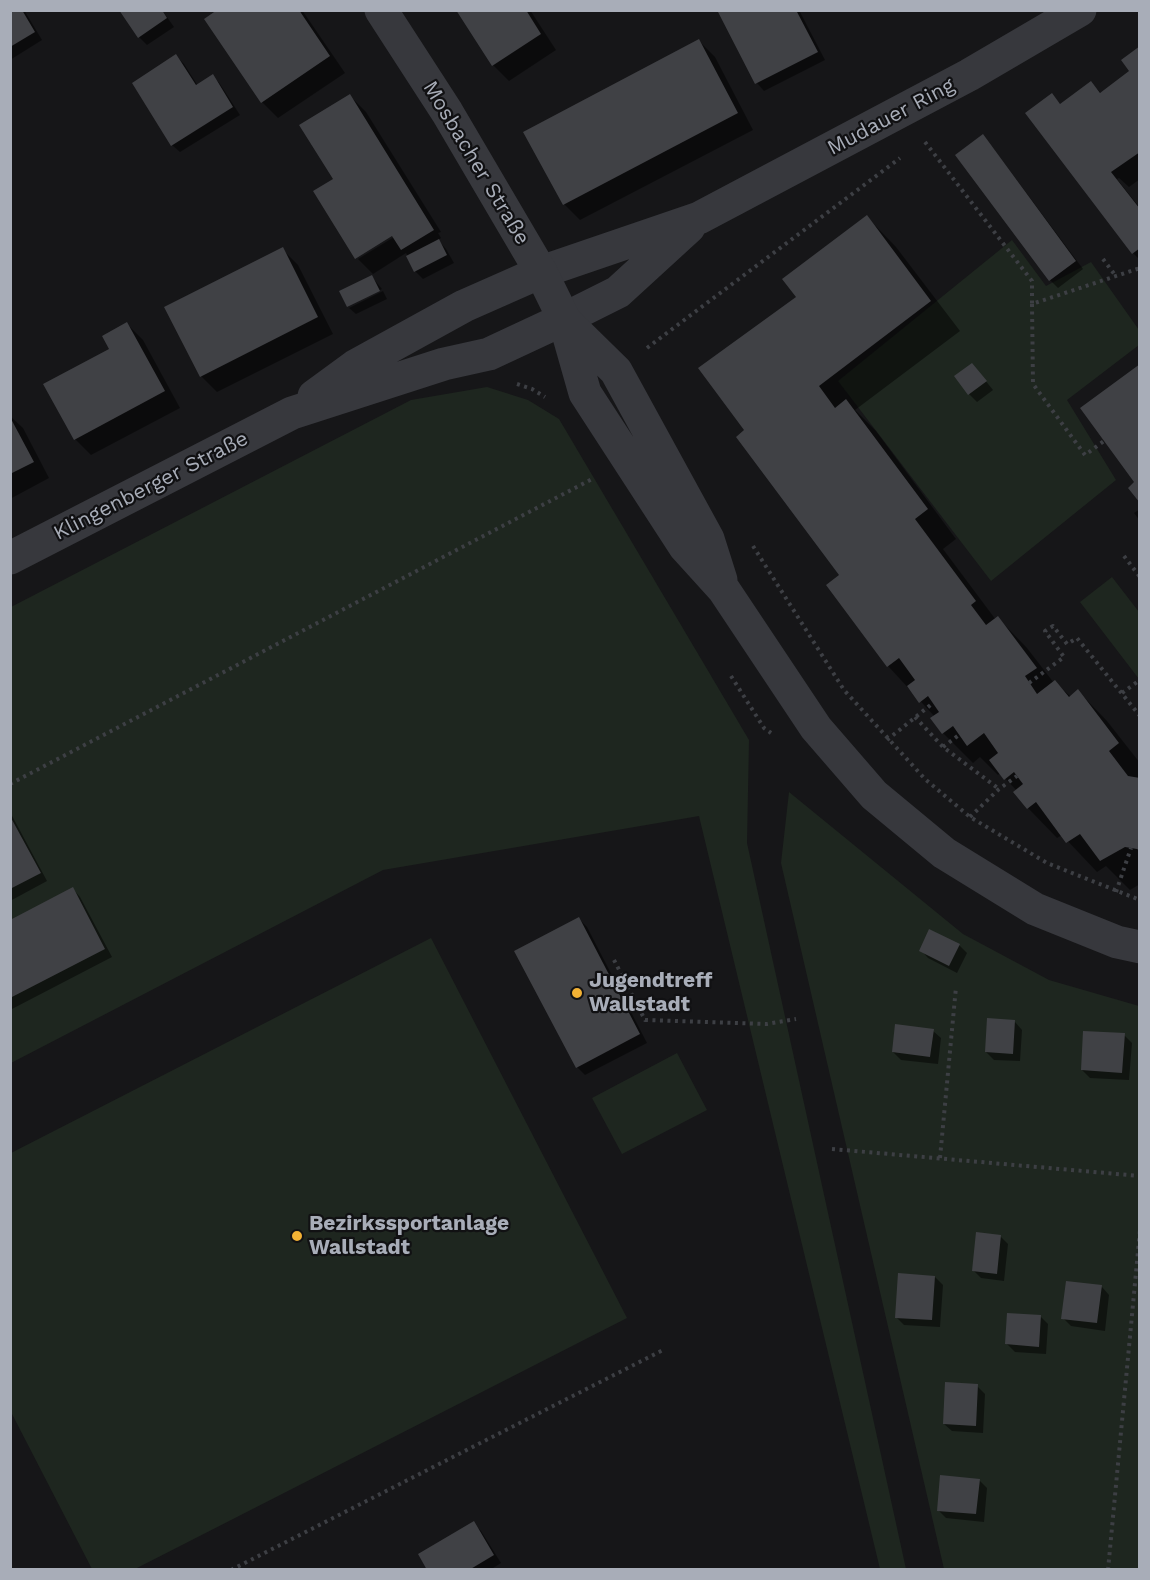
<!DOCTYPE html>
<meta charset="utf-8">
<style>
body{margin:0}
#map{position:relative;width:1150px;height:1580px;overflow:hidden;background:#161618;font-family:"Work Sans",sans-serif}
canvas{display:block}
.frame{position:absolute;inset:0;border:12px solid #a8adb8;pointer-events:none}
</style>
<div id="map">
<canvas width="1150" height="1580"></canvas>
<div class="frame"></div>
</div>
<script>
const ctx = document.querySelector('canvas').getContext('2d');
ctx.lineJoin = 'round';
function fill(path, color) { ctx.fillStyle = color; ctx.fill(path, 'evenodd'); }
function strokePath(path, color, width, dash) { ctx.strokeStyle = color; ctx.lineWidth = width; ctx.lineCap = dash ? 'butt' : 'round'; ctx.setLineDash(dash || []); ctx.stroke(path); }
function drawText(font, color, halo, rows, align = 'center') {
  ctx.font = font + ' "Work Sans",sans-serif'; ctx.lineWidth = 4.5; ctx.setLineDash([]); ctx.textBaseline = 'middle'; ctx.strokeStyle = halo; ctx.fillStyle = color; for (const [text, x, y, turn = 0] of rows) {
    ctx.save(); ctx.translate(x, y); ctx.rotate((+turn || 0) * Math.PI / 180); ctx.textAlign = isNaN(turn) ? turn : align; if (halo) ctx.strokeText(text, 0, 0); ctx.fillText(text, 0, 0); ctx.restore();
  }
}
const green = new Path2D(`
 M 1012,240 L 1046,286 L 1091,262 L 1139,330 L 1139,345 L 1067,400 L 1116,480 L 991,581 L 838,381 Z
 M 487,387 L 528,400 L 559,419 L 749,740 L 747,843 L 906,1569 L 880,1569 L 699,816 L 383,870 L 11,1063 L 11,607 L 411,400 Z
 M 1112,577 L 1139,612 L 1139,679 L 1080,602 Z
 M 789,792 L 963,934 L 1049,980 L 1139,1006 L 1139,1569 L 944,1569 L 781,863 Z
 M 431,938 L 627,1318 L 135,1569 L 92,1569 L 11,1412 L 11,1153 Z
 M 677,1053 L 707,1110 L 622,1154 L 592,1098 Z`);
const shadow = new Path2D(`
 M 10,10 L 24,10 L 42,40 L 10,60 Z
 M 121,10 L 162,10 L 174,27 L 147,45 L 139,37 Z
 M 220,10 L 302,10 L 345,73 L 278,118 L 262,102 L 206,19 Z
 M 458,10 L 530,10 L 556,50 L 509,81 L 493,65 Z
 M 718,10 L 799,10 L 825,60 L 764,91 L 757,83 Z
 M 699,41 L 715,57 L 753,130 L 580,220 L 564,204 Z
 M 1140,48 L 1140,179 L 1129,187 L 1119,178 L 1117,179 L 1140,208 L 1140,260 L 1133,253 L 1051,95 L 1061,105 L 1091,83 L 1102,94 L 1131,72 Z
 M 176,56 L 184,64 L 198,86 L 213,76 L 220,84 L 240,115 L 180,152 L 172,145 Z
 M 350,96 L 366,112 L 441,232 L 438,233 L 441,238 L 438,240 L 446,249 L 454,263 L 423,279 L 415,271 L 406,253 L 373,274 L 358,259 L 394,237 L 335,180 Z
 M 990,144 L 1083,269 L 1058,288 L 1050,280 Z
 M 867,217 L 896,247 L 960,331 L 855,410 L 876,431 L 956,539 L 943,549 L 996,620 L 998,618 L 1027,648 L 1054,683 L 1055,682 L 1071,697 L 1078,691 L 1107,721 L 1140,763 L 1140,884 L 1130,890 L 1106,866 L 1097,872 L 1062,835 L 1057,838 L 1028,808 L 1015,792 L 1017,791 L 1000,773 L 998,775 L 980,757 L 973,763 L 943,733 L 933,718 L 935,717 L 888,666 L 841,575 L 746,430 L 798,297 Z
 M 282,249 L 298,265 L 333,334 L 217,392 L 201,376 Z
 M 372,277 L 382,289 L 349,305 L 349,307 L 341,292 Z
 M 383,291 L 387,299 L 356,314 L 349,308 Z
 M 127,324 L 143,340 L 180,408 L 91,455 L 75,439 L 111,349 Z
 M 972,364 L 993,390 L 977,402 L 969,394 Z
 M 10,416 L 23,428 L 49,478 L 10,499 Z
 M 1140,509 L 1140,521 L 1134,513 Z
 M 10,812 L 47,881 L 10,901 Z
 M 73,889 L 80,897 L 112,957 L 10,1010 L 10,922 Z
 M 579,919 L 587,927 L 647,1043 L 585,1075 L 577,1067 Z
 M 959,945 L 967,953 L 957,973 L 928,958 L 921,950 Z
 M 1015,1022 L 1022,1030 L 1020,1061 L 994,1060 L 986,1052 Z
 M 933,1031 L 941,1038 L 938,1064 L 901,1060 L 893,1052 Z
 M 1124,1035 L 1132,1043 L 1129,1080 L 1090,1078 L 1082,1070 Z
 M 1000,1236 L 1008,1244 L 1004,1281 L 981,1278 L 973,1270 Z
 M 935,1277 L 943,1285 L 940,1327 L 904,1325 L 896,1317 Z
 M 1102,1287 L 1109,1295 L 1105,1331 L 1071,1326 L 1063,1318 Z
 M 1040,1316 L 1048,1324 L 1046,1354 L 1015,1352 L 1007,1344 Z
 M 977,1386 L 985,1394 L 983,1433 L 952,1431 L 944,1424 Z
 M 979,1480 L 987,1488 L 984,1522 L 946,1518 L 938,1510 Z
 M 473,1523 L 481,1531 L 501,1563 L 490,1570 L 429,1570 Z`);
const building = new Path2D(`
 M 10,10 L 22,10 L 35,32 L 10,47 Z
 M 119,10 L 162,10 L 167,18 L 138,38 Z
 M 217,10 L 299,10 L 330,56 L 261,103 L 204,19 Z
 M 456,10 L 526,10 L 541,34 L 492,66 Z
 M 717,10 L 796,10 L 818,52 L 755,84 Z
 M 699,39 L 738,113 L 563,205 L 523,132 Z
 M 1140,46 L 1140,152 L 1111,172 L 1140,209 L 1140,248 L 1132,254 L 1025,113 L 1052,93 L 1060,104 L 1091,81 L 1100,93 L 1129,71 L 1121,60 Z
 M 176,54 L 196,85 L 213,74 L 233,107 L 171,146 L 132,83 Z
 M 350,94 L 434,230 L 401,250 L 392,236 L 355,259 L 313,191 L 333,179 L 299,125 Z
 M 983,134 L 1076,261 L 1049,281 L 955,155 Z
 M 867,215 L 931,301 L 819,386 L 835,408 L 846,399 L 928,509 L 915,519 L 976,601 L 971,605 L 986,625 L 998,616 L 1037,668 L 1025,676 L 1037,694 L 1055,680 L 1069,697 L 1078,689 L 1119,743 L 1109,751 L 1128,776 L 1140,778 L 1140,851 L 1137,849 L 1125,847 L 1100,861 L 1080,834 L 1066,843 L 1036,802 L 1027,809 L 1013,792 L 1023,784 L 1014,772 L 1004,780 L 989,760 L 998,753 L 984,733 L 967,746 L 953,726 L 942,734 L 930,718 L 939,712 L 928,696 L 919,703 L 907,686 L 915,680 L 899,658 L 887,667 L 826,585 L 839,575 L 736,437 L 744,430 L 698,368 L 796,297 L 782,279 Z
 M 439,239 L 447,255 L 414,272 L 406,256 Z
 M 283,247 L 318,317 L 200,377 L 164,307 Z
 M 372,275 L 380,291 L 347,307 L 339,291 Z
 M 127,322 L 165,391 L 74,440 L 43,384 L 109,349 L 102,336 Z
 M 972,363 L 987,381 L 968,395 L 954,376 Z
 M 1140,364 L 1140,503 L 1128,488 L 1134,482 L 1080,408 Z
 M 10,417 L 34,462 L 10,474 Z
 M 10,816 L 41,873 L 10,889 Z
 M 73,887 L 105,949 L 10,998 L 10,920 Z
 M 579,917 L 640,1034 L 576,1068 L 514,951 Z
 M 929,929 L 960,944 L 949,966 L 919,951 Z
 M 987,1018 L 1015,1020 L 1013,1054 L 985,1052 Z
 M 895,1024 L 934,1029 L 930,1057 L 892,1052 Z
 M 1083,1031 L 1125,1033 L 1122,1073 L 1081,1070 Z
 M 976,1232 L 1001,1235 L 997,1274 L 972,1271 Z
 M 898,1273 L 935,1276 L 932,1320 L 895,1318 Z
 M 1066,1281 L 1102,1285 L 1097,1323 L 1061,1319 Z
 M 1007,1313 L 1041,1315 L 1039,1347 L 1005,1344 Z
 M 945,1382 L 978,1384 L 976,1426 L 943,1424 Z
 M 940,1475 L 980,1479 L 976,1514 L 937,1511 Z
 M 474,1521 L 494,1555 L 469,1570 L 427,1570 L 418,1554 Z`);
const path = new Path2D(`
 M 925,142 L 1032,281 L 1032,304 L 1140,268
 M 1103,259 L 1115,275
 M 1032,304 L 1033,384 L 1085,455 L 1104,441
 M 647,348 L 900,158
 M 517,384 L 532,389 L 545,397
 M 753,546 L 844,690 L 925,779 L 970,817 L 1047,863 L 1140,900
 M 1124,556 L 1140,577
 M 731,676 L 764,728 L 771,733
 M 1029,683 L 1064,657 L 1045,631 L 1053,626 L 1067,644 L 1077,638 L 1140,716
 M 1122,693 L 1140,680
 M 915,717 L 943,747 L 999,789
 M 887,740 L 933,703
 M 943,747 L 959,735
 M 10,784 L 594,478
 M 970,817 L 999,789 L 1017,776
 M 1116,892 L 1131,848
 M 614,960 L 645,1020 L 767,1024 L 796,1019
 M 832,1149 L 1140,1176
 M 940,1158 L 956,987
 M 231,1570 L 665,1349
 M 1108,1570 L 1140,1230`);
const minor = new Path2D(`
 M 541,272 L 699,218 L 969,75 L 1080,10
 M 564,319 L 618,292 L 689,227`);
const tertiary = new Path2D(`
 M 381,10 L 447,112 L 541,272 L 564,319 L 585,393 L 685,547 L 724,590 L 816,728 L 874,795 L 944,853 L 1035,909 L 1117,942 L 1140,947
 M 565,321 L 616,371 L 708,539 L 721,580
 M 314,396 L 355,366 L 464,306 L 541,272
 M 10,558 L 292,413 L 444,364 L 489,354 L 564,319`);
const markers = [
 [577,993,6,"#f2b134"],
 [297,1236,6,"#f2b134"]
];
const streetNames = [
 ["Mudauer Ring",891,117,-28],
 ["Mosbacher Straße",476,163,59],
 ["Klingenberger Straße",151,486,-27]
];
const poiNames = [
 ["Jugendtreff",589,981],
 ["Wallstadt",589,1005],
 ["Bezirkssportanlage",309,1224],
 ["Wallstadt",309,1248]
];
fill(green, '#1e261f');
fill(shadow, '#0007');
fill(building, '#404145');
strokePath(path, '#3d3f44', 4, [3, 4.5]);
strokePath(minor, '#37383d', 33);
strokePath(tertiary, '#37383d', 33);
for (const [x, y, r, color] of markers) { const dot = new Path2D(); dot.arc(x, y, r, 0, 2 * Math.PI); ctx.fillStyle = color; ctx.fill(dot); strokePath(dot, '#111113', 2); }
drawText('21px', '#a8adb8', '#111113', streetNames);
drawText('bold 21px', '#a8adb8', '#111113', poiNames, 'left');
</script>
